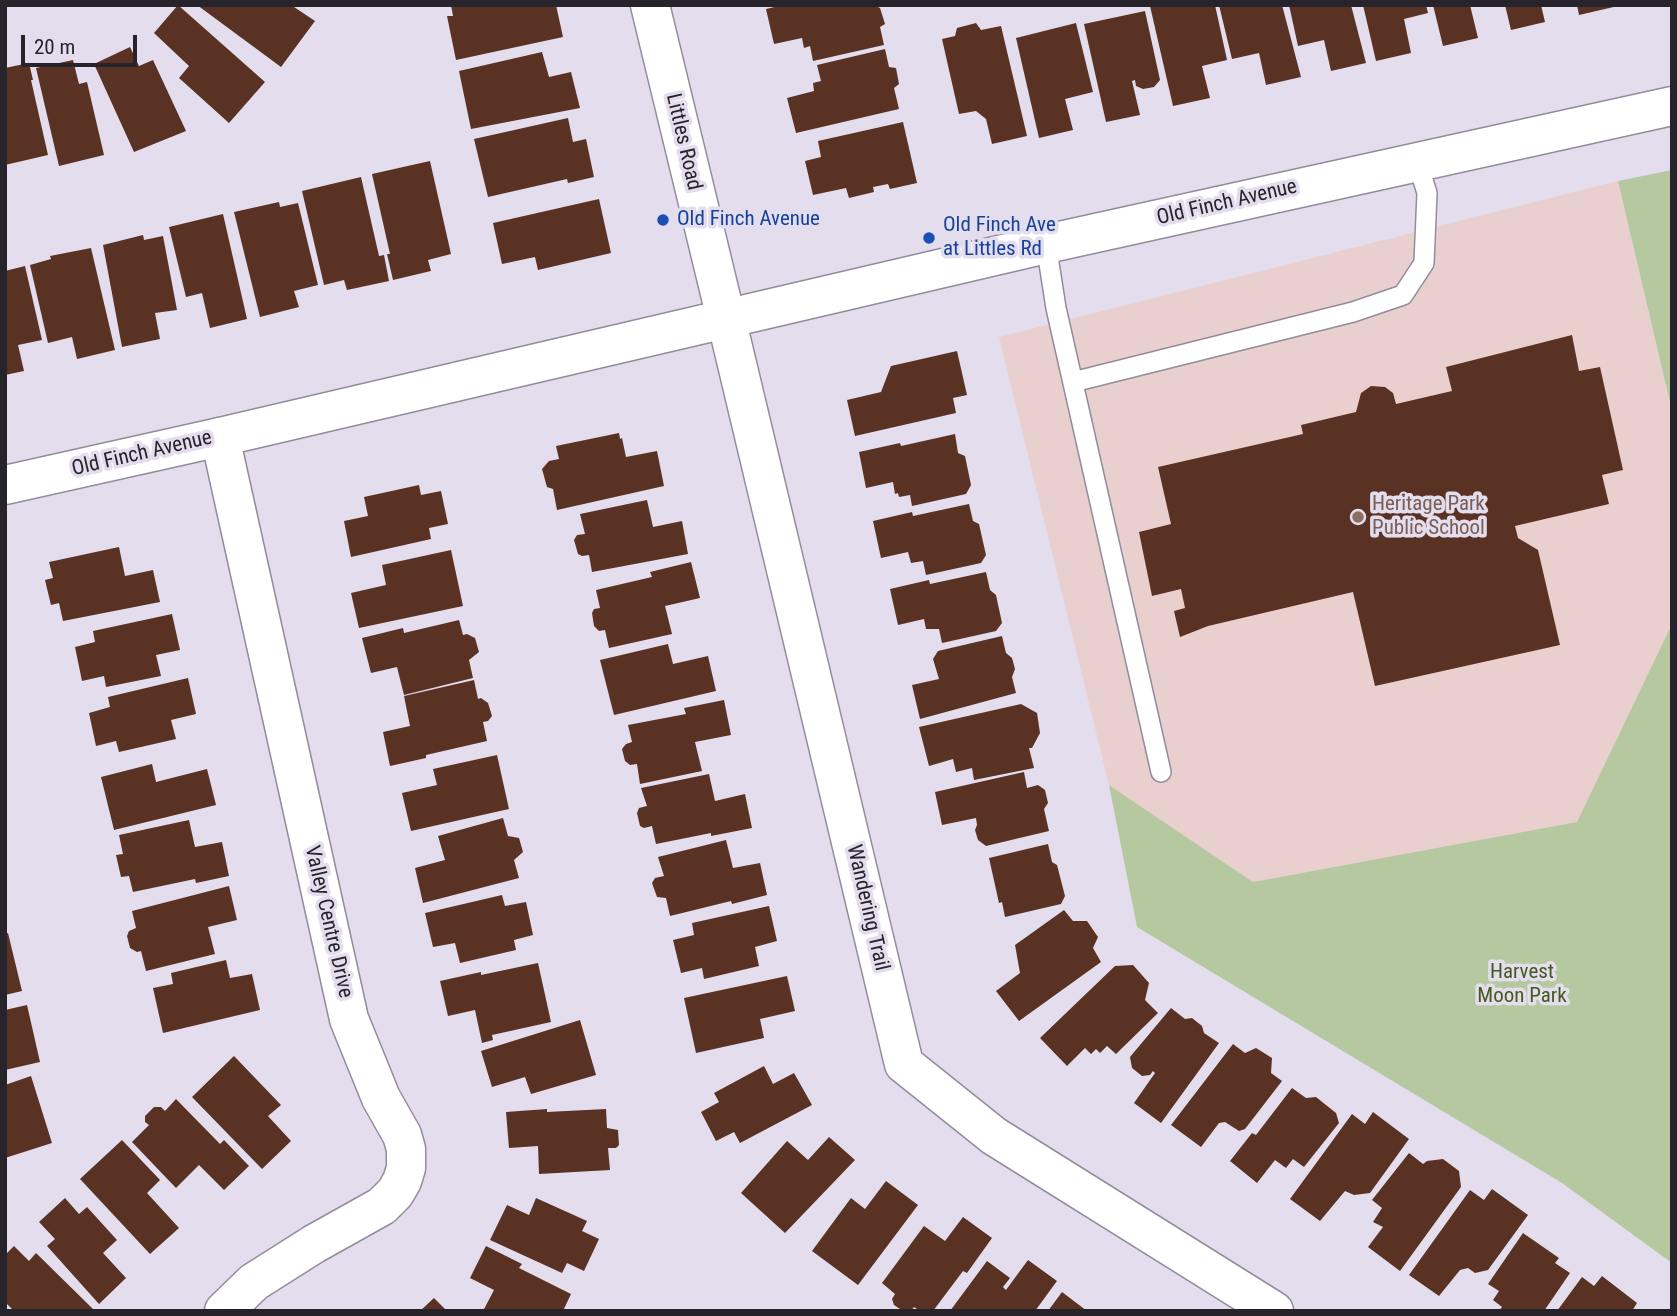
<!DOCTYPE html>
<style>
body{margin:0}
#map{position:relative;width:1677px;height:1316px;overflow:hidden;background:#e3ddee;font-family:"Roboto Condensed",sans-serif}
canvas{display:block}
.frame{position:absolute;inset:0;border:7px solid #26242a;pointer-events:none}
.scale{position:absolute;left:21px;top:35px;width:116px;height:32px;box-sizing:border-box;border:4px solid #26242a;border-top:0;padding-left:9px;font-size:21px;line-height:24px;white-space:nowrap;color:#26242a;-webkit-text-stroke:5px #e3ddee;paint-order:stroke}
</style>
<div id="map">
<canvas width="1677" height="1316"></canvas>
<div class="frame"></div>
<div class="scale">20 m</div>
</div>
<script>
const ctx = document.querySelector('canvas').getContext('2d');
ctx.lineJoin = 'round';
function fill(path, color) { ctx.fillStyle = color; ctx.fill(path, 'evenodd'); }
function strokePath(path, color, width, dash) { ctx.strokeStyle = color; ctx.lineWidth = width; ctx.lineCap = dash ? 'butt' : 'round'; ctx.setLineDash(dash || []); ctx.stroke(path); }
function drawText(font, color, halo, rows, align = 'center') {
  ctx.font = font + ' "Roboto Condensed",sans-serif'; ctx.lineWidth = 7; ctx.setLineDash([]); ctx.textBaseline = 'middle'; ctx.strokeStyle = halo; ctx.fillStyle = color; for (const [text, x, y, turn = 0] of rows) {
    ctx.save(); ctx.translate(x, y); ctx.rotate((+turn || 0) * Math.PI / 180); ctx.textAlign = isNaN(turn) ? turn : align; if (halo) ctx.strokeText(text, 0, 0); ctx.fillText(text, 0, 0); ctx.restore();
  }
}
const education = new Path2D(`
 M 1618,181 L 1672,411 L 1672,624 L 1578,822 L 1253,882 L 1109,785 L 999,337 Z`);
const green = new Path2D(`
 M 1672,170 L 1672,411 L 1618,181 Z
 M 1672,624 L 1672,1263 L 1562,1183 L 1137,927 L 1109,785 L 1253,882 L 1577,822 Z`);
const building = new Path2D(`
 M 178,5 L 265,82 L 229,123 L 179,78 L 189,66 L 154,33 Z
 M 197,5 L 291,5 L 315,21 L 281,67 Z
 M 451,5 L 556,5 L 563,37 L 456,60 L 447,16 L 453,16 Z
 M 783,5 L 874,5 L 880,8 L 885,24 L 880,27 L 884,45 L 813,61 L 810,46 L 804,48 L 802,38 L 774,44 L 766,9 Z
 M 1215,5 L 1227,60 L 1202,66 L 1210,98 L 1173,106 L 1150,6 Z
 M 1219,5 L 1282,5 L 1301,77 L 1266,85 L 1259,53 L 1232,59 Z
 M 1289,5 L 1351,5 L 1366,63 L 1331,71 L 1324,40 L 1298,46 Z
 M 1363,5 L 1426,5 L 1428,13 L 1404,19 L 1411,53 L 1376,61 Z
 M 1433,5 L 1470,5 L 1478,38 L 1443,46 Z
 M 1505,5 L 1541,5 L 1545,22 L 1511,30 Z
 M 1577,5 L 1618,5 L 1618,6 L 1579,15 Z
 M 1145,11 L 1160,80 L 1154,87 L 1143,89 L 1136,86 L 1135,80 L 1132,81 L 1140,115 L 1106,122 L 1084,24 Z
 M 976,23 L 981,30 L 1001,26 L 1027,136 L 992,144 L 986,119 L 976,111 L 959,114 L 942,39 L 955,36 L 957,28 Z
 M 1076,23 L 1093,92 L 1065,99 L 1073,130 L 1039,138 L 1016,38 Z
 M 130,47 L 139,66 L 153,60 L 186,131 L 134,152 L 94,64 Z
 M 885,49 L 889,67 L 896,68 L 899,84 L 894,88 L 899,109 L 796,133 L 787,98 L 814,91 L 813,83 L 821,81 L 817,65 Z
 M 542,52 L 549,77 L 571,72 L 580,108 L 471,129 L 459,71 Z
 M 73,60 L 79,84 L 87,82 L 104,155 L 59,166 L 36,68 Z
 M 29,63 L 33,80 L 31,80 L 48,155 L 5,165 L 5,68 Z
 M 568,118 L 573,142 L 586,139 L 594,177 L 568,183 L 567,179 L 488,197 L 474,139 Z
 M 903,122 L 917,183 L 890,189 L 888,184 L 873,187 L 874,192 L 849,198 L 846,188 L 813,195 L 805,161 L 821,157 L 818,141 Z
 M 430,161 L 451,254 L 428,260 L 431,271 L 393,280 L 387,254 L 390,254 L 372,174 Z
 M 361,177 L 379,256 L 384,255 L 389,281 L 347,290 L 344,280 L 324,285 L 302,191 Z
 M 599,199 L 611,253 L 538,270 L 535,257 L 502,264 L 493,223 Z
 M 279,202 L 280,207 L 298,203 L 318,285 L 294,291 L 299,307 L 260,317 L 234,212 Z
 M 223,214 L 247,319 L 210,328 L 202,293 L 186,297 L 169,227 Z
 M 143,235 L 144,240 L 163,236 L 177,310 L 155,313 L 160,339 L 122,347 L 103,245 Z
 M 91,248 L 115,350 L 77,359 L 72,337 L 48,343 L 30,265 L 51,259 L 50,256 Z
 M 25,266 L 42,340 L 18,345 L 24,371 L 5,375 L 5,271 Z
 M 1572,335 L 1579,371 L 1600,367 L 1623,470 L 1602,475 L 1609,504 L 1515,526 L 1518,538 L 1538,550 L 1560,645 L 1375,686 L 1353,592 L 1208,626 L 1180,637 L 1174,611 L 1185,608 L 1181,589 L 1152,596 L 1139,532 L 1171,524 L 1158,467 L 1303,434 L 1301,425 L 1356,412 L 1361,393 L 1371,386 L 1385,387 L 1393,393 L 1396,404 L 1452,391 L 1446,367 Z
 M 957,351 L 967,395 L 953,398 L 956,413 L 855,436 L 847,400 L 881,392 L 891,366 Z
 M 619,433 L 620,439 L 622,438 L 626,457 L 657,451 L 664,486 L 557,510 L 553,489 L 547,487 L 542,469 L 549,461 L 559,459 L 556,446 Z
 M 955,434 L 958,453 L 965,456 L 971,485 L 966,494 L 912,506 L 910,495 L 899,497 L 898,493 L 895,494 L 893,482 L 866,488 L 859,452 L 900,443 L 901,446 Z
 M 419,485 L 421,495 L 441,491 L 448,524 L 429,528 L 431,539 L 351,557 L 344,521 L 368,516 L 364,497 Z
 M 647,500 L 653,527 L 682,521 L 688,554 L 592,572 L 589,555 L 582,556 L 578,554 L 574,540 L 577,535 L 585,534 L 580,514 Z
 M 969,504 L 973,521 L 979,524 L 986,555 L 981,563 L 926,575 L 923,561 L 911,563 L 908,552 L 881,558 L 873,521 L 912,512 L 913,516 Z
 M 119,547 L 125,576 L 153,570 L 160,602 L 63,621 L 59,603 L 51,605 L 45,580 L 53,578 L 49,562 Z
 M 451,550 L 463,606 L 359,628 L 351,593 L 386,585 L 382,565 Z
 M 691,562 L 700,598 L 665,606 L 672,634 L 609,648 L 605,630 L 599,631 L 594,626 L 592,613 L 594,609 L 600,608 L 596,590 L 652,577 L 650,572 Z
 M 986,572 L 990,590 L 996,595 L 1002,623 L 996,631 L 942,643 L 939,629 L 926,629 L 924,619 L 898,625 L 890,589 L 929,580 L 930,584 Z
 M 172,614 L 180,650 L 156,655 L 161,676 L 106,687 L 104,676 L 82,681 L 75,647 L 95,642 L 93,631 Z
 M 459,620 L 463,635 L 467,634 L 475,638 L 479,652 L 469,660 L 473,678 L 404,695 L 397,667 L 371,673 L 362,638 L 403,628 L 404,633 Z
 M 1002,636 L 1006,653 L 1012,658 L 1015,669 L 1012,677 L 1016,693 L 920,719 L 912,685 L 939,679 L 933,659 L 938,651 Z
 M 668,644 L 673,664 L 708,656 L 716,691 L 614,715 L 600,660 Z
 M 188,678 L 196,714 L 171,720 L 176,739 L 119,752 L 116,741 L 96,746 L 89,713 L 110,707 L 108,697 Z
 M 474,680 L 478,699 L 481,698 L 488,703 L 492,716 L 488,721 L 483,722 L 487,741 L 426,755 L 426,758 L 390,766 L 383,732 L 410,726 L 404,696 Z
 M 724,700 L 731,735 L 695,742 L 702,771 L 640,784 L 637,764 L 630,765 L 625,761 L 622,749 L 626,744 L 632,742 L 628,725 L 686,714 L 684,708 Z
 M 1021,704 L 1037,713 L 1040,733 L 1032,748 L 1029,748 L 1034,768 L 974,780 L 972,768 L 956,772 L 953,759 L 929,766 L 919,727 Z
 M 497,755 L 509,809 L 411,831 L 402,793 L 437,785 L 433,769 Z
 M 152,764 L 156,782 L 207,769 L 216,805 L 114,830 L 101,777 Z
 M 1024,772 L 1027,788 L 1038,785 L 1045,790 L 1048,803 L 1044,809 L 1049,831 L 986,846 L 978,840 L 975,830 L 977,825 L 976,818 L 942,825 L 935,792 Z
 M 709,774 L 715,801 L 745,794 L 752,828 L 711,836 L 711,833 L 656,844 L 652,826 L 644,828 L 640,826 L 637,813 L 639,808 L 647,806 L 641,788 Z
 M 503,818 L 508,836 L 519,838 L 523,852 L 514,860 L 519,878 L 423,903 L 415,868 L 445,860 L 438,836 Z
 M 189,820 L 195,847 L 222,842 L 229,876 L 196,883 L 195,879 L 133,892 L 129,876 L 121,877 L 116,855 L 123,854 L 119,835 Z
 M 726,840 L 733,868 L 760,863 L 767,895 L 732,904 L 731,901 L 670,916 L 666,898 L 657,897 L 652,883 L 655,878 L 664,876 L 658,857 Z
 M 1048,844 L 1052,862 L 1057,865 L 1065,896 L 1061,904 L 1005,917 L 1002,902 L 999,903 L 989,858 Z
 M 229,886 L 237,920 L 208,927 L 215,954 L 146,971 L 141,951 L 137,952 L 130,948 L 127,936 L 129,931 L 136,928 L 132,911 Z
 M 502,895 L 505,906 L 526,902 L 533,935 L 514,940 L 516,950 L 460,963 L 455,943 L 433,947 L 425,913 Z
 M 769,906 L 777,941 L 755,947 L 759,966 L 704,979 L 702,968 L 681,973 L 673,940 L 694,935 L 692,923 Z
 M 1064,910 L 1073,921 L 1087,921 L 1098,937 L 1093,948 L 1101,962 L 1019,1021 L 996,991 L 1020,973 L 1015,945 Z
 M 8,933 L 22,991 L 5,995 L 5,934 Z
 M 226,960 L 230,978 L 252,974 L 260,1010 L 163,1033 L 153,988 L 173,984 L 171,973 Z
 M 538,963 L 551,1022 L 492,1035 L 493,1040 L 482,1043 L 475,1010 L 448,1016 L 440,981 L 481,972 L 481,975 Z
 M 1133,965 L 1149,983 L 1145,1000 L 1158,1013 L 1116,1054 L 1107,1046 L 1100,1053 L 1096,1049 L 1091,1054 L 1085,1048 L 1067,1066 L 1040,1038 L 1115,966 Z
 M 787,976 L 795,1011 L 760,1019 L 764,1038 L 696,1053 L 684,998 Z
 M 27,1005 L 40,1062 L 5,1070 L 5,1010 Z
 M 1171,1008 L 1185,1019 L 1192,1018 L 1202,1026 L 1204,1033 L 1219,1043 L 1161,1123 L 1134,1103 L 1155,1073 L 1153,1071 L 1150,1075 L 1142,1076 L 1132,1068 L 1130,1057 Z
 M 580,1020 L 596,1075 L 531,1094 L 525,1077 L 492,1087 L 481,1051 Z
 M 1233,1044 L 1245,1053 L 1256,1048 L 1272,1058 L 1271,1073 L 1282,1081 L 1245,1129 L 1239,1131 L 1225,1122 L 1219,1123 L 1201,1147 L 1171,1125 Z
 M 234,1056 L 281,1105 L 268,1116 L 291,1141 L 262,1169 L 192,1097 Z
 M 764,1066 L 773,1084 L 794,1073 L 812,1105 L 740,1143 L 734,1132 L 716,1141 L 701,1112 L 719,1102 L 714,1093 Z
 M 31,1076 L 52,1143 L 5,1158 L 5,1085 Z
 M 1292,1088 L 1306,1098 L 1316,1097 L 1336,1113 L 1339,1123 L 1304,1167 L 1293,1159 L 1286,1168 L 1275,1160 L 1257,1183 L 1230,1161 L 1252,1133 L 1256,1135 Z
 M 176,1099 L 220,1144 L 224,1140 L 249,1166 L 224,1190 L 199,1165 L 176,1188 L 132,1142 L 149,1125 L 145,1122 L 145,1116 L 154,1107 L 161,1107 L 165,1111 Z
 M 547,1109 L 547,1112 L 606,1109 L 607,1128 L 618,1130 L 619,1145 L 616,1148 L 608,1148 L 610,1170 L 539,1174 L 538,1146 L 509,1148 L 506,1112 Z
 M 1373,1112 L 1409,1139 L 1370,1193 L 1354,1195 L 1345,1191 L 1320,1221 L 1290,1199 L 1352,1114 L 1365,1124 Z
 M 829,1137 L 855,1160 L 785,1233 L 741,1193 L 787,1141 L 808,1160 Z
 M 122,1140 L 160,1180 L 147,1193 L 179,1228 L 150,1254 L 80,1179 Z
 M 1409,1153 L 1423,1164 L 1427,1161 L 1443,1159 L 1459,1171 L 1461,1187 L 1400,1271 L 1368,1247 L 1383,1227 L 1373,1222 L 1382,1208 L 1372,1200 Z
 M 886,1181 L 918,1205 L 858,1285 L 812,1251 L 851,1198 L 865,1209 Z
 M 1492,1189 L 1528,1215 L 1488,1270 L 1475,1273 L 1468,1268 L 1460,1270 L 1439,1296 L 1409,1275 L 1470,1190 L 1484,1200 Z
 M 65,1198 L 79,1214 L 87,1207 L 117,1240 L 103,1253 L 126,1278 L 99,1304 L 47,1246 L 55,1239 L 39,1222 Z
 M 536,1198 L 587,1221 L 582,1231 L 599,1239 L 584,1271 L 567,1263 L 562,1273 L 490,1240 L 507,1205 L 529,1215 Z
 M 963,1217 L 992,1238 L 967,1273 L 963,1271 L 933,1311 L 920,1311 L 914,1307 L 911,1311 L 903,1311 L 894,1305 L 892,1299 L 895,1294 L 882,1283 L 924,1226 L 945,1241 Z
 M 1523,1233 L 1559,1258 L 1555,1263 L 1570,1273 L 1544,1311 L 1499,1311 L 1502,1307 L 1493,1300 L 1499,1291 L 1488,1284 Z
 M 14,1246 L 29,1261 L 36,1253 L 93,1309 L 14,1311 L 5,1302 L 5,1255 Z
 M 486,1246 L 522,1264 L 519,1268 L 571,1294 L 563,1311 L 483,1311 L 494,1290 L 470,1278 Z
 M 1028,1260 L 1057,1281 L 1035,1311 L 950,1311 L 987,1261 L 1010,1278 L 1003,1287 L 1006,1290 Z
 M 1602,1276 L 1637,1303 L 1632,1311 L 1557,1311 L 1582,1277 L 1594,1286 Z
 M 1062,1292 L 1087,1311 L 1048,1311 Z
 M 434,1298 L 447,1311 L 420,1311 Z`);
const service = new Path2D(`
 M 1046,244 L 1056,308 L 1161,772
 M 1073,382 L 1353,312 L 1403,295 L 1424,263 L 1427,193 L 1417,161`);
const minor = new Path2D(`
 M 726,318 L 904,1064 L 994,1136 L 1274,1311
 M 220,437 L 349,1019 L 381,1098 L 402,1135 L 406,1149 L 406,1168 L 402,1181 L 395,1193 L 382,1206 L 314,1244 L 254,1282 L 224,1311`);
const tertiary = new Path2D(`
 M 650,5 L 726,318
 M 5,485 L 220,437 L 1046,244 L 1672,106`);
const markers = [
 [663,220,7,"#1a4fb4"],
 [929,238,7,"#1a4fb4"],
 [1358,517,7,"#8d6e63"]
];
const streetNames = [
 ["Littles Road",683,142,77],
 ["Old Finch Avenue",1227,203,-13],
 ["Old Finch Avenue",142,454,-13],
 ["Wandering Trail",867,908,77],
 ["Valley Centre Drive",328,922,77]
];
const transitNames = [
 ["Old Finch Avenue",677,220],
 ["Old Finch Ave",943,226],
 ["at Littles Rd",943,250]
];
const educationNames = [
 ["Heritage Park",1372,505],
 ["Public School",1372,529]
];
const parkNames = [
 ["Harvest",1522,973],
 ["Moon Park",1522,997]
];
fill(education, '#eacfcf');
fill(green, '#b6c8a0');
fill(building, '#5a3223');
strokePath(service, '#928c9c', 22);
strokePath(minor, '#928c9c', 41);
strokePath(tertiary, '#928c9c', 41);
strokePath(service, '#fff', 19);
strokePath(minor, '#fff', 38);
strokePath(tertiary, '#fff', 38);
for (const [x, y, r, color] of markers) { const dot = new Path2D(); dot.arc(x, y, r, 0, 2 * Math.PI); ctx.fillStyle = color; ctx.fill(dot); strokePath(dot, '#e3ddee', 2.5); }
drawText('21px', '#26242a', '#e3ddee', streetNames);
drawText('21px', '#164399', '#e3ddee', transitNames, 'left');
drawText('21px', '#785e54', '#e3ddee', educationNames, 'left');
drawText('21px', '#445b1b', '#e3ddee', parkNames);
</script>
